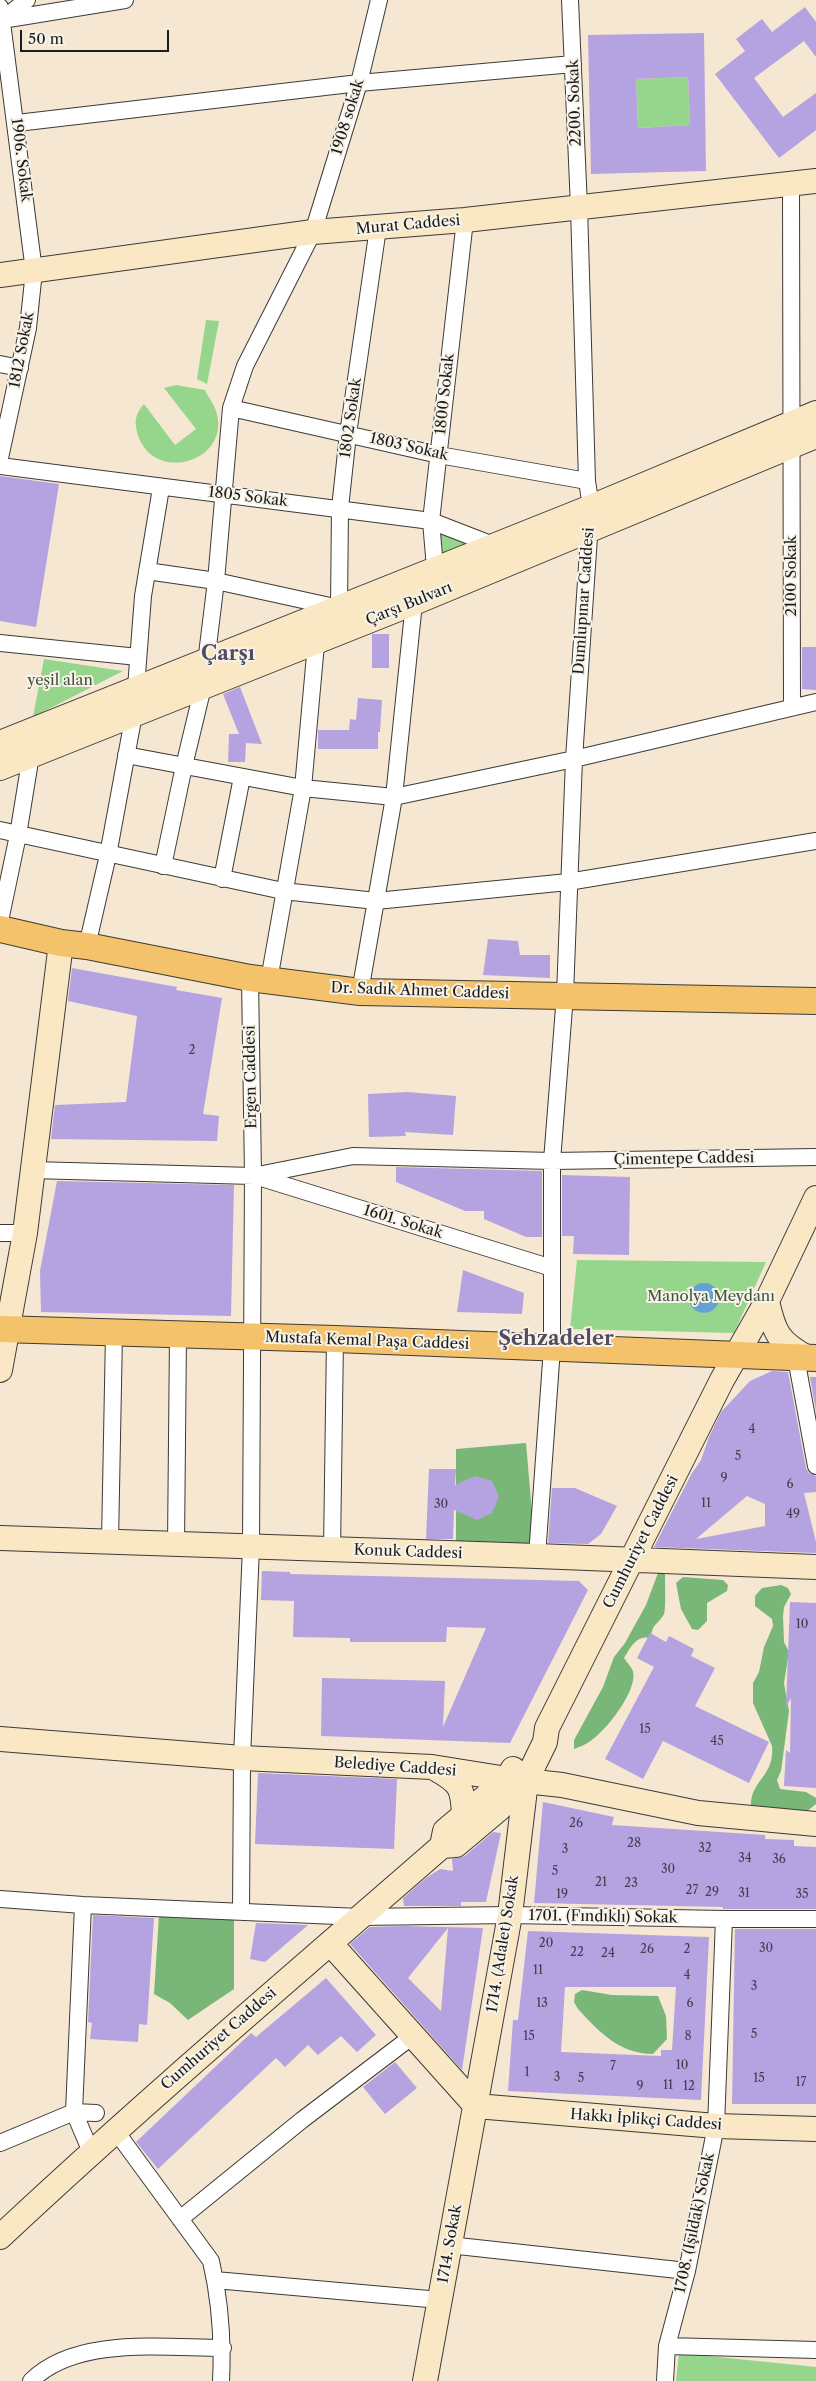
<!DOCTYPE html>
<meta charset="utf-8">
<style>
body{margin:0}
#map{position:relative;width:816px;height:2381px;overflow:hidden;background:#f5e7d1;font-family:"Libre Caslon Text",serif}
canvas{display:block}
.scale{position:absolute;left:20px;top:30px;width:149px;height:22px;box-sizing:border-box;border:2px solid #1c1c1c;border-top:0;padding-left:6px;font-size:15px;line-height:18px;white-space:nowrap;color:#1c1c1c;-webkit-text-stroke:4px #f7f3e8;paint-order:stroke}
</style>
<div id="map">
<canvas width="816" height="2381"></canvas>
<div class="scale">50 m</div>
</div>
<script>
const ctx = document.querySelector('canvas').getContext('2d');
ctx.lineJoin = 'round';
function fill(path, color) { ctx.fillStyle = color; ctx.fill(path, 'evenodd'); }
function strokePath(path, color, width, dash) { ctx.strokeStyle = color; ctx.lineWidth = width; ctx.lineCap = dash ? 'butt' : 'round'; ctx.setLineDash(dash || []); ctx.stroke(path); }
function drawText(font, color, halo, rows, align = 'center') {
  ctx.font = font + ' "Libre Caslon Text",serif'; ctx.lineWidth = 4; ctx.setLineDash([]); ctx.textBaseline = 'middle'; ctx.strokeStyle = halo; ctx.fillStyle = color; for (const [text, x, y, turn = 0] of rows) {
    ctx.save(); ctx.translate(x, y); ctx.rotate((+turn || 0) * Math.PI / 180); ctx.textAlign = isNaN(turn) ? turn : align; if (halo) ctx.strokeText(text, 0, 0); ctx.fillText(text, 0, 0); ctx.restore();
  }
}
const green = new Path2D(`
 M 688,77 L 690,125 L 638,128 L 636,79 Z
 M 206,320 L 219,321 L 207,384 L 197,379 Z
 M 176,385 L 205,390 C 208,397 214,404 216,411 C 233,462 151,486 137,432 C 134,420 136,413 144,404 L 175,445 L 196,429 L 164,388 Z
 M 431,521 L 491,545 L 435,568 Z
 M 44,659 L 123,671 L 33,717 Z
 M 577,1260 L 766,1262 L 734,1333 L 570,1329 Z
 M 679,2353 L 816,2367 L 816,2381 L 676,2381 Z`);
const forest = new Path2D(`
 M 526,1443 L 535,1548 L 456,1544 L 456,1449 Z
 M 658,1573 L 665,1574 C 665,1580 666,1610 664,1614 C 658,1625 652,1623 651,1638 C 636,1635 631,1647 624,1658 C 627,1662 631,1667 633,1671 C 638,1691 605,1732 589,1742 C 585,1745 579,1747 574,1749 L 574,1740 L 603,1687 L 614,1657 L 625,1643 L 646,1605 Z
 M 683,1577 L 723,1580 L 728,1585 L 727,1591 L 707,1603 L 707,1621 L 698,1630 L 692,1629 L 681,1609 L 676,1583 Z
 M 781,1585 L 788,1588 L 791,1594 L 784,1607 L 783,1616 L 784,1642 L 789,1652 L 784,1683 L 789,1711 L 781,1771 L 777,1780 L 780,1789 L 806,1792 L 816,1798 L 816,1804 L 801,1816 L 766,1813 L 751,1805 C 751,1780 775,1776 772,1746 L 753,1703 L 753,1683 L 759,1672 L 764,1647 L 773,1626 L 772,1619 L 755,1606 L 755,1596 L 762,1588 Z
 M 159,1915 L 234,1916 L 234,1989 L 188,2020 L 170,2003 L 154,1994 Z
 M 582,1990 L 612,1995 L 658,1996 L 666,2016 L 667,2039 L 653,2054 C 620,2054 599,2032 578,2009 L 574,2002 L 575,1994 Z`);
const water = new Path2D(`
 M689 1298a15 15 0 1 1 30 0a15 15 0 1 1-30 0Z`);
const building = new Path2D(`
 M 805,7 L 816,22 L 816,57 L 804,41 L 754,78 L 783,117 L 816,93 L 816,130 L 779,158 L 715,74 L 745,51 L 736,39 L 762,19 L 772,32 Z
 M 704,33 L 706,171 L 591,174 L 588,35 ZM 688,77 L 690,125 L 638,128 L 636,79 Z
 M 0,476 L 59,484 L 36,627 L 0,621 Z
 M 372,634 L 389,634 L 389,668 L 372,668 Z
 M 802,647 L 816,647 L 816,690 L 802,689 Z
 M 240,687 L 262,744 L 246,743 L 245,762 L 228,762 L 229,734 L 239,734 L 223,694 Z
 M 358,698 L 382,700 L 380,732 L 378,732 L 378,749 L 318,749 L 318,730 L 349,730 L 350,719 L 356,720 Z
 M 488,939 L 518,941 L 520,955 L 550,955 L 550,978 L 483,975 Z
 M 72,968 L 177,987 L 176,990 L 222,998 L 203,1114 L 219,1116 L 217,1141 L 51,1139 L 55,1105 L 126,1102 L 137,1016 L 68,1001 Z
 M 407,1092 L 456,1096 L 453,1135 L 405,1132 L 406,1136 L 369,1137 L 368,1094 Z
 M 396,1167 L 542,1171 L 542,1237 L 526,1237 L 484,1219 L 484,1211 L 465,1211 L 396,1182 Z
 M 562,1175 L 630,1177 L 629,1255 L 573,1254 L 574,1236 L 562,1236 Z
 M 57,1181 L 234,1185 L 231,1316 L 41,1312 L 40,1271 Z
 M 463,1270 L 524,1293 L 522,1314 L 457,1312 Z
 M 772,1371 L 788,1372 L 806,1468 L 809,1473 L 816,1476 L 816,1492 L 804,1493 L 816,1542 L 816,1553 L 654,1547 L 692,1473 L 701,1460 L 709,1437 L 721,1412 L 750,1381 ZM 747,1496 L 765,1504 L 765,1526 L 696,1539 Z
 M 810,1377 L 816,1377 L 816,1411 Z
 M 429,1469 L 456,1469 L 455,1485 L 475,1476 L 492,1481 L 499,1497 L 492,1513 L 477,1520 L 454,1510 L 453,1539 L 426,1539 Z
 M 552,1488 L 575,1488 L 617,1506 L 601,1534 L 588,1544 L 548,1543 Z
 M 262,1571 L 290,1572 L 290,1574 L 579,1581 L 588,1590 L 510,1743 L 321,1736 L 322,1678 L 445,1681 L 443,1727 L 486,1628 L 447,1627 L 446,1642 L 350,1642 L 350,1638 L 293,1637 L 294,1601 L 261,1600 Z
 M 790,1602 L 816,1603 L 816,1788 L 784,1786 L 786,1750 L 790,1753 L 791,1698 L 786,1707 Z
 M 650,1633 L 666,1642 L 669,1636 L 694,1649 L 691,1656 L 715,1668 L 695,1706 L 769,1742 L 749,1783 L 663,1741 L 643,1779 L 605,1759 L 654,1667 L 637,1658 Z
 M 258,1773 L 397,1779 L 394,1849 L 255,1844 Z
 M 543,1802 L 614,1817 L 612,1825 L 765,1835 L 765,1839 L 794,1840 L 794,1846 L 816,1847 L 816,1909 L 723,1909 L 723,1907 L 534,1903 Z
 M 493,1832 L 501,1833 L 486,1902 L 461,1902 L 461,1906 L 404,1906 L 403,1898 L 426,1878 L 440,1869 L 453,1871 L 452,1859 L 465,1856 Z
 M 93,1915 L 154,1918 L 147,2025 L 139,2024 L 138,2042 L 90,2039 L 92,2023 L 88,2022 Z
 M 256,1923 L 308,1925 L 265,1962 L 250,1959 Z
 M 405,1926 L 483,1928 L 462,2070 L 350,1944 L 370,1927 ZM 448,1928 L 441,2011 L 408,1978 Z
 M 735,1929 L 816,1929 L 816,2104 L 732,2104 Z
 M 528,1931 L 709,1937 L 701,2100 L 508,2091 L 513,2020 L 518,2020 ZM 565,1987 L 676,1987 L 672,2050 L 661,2050 L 661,2056 L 561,2052 Z
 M 326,1978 L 376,2035 L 357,2052 L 341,2036 L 318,2055 L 308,2045 L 285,2067 L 276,2058 L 158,2169 L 136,2142 L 251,2033 L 256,2037 Z
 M 395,2062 L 417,2088 L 385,2114 L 363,2087 Z`);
const street = new Path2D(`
 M 0,7 L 34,271 L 28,328 L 0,458
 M 4,18 L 27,0
 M 2,20 L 125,0
 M 17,123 L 359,83 L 573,64
 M 791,185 L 792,707
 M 0,364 L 20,368
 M 231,408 L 439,455 L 587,481
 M 0,466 L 431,521 L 493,545
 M 435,568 L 431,521 L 465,220
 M 147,571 L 216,581 L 339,608 L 340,508 L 348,434 L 378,228
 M 0,643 L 138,657
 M 126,755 L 303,788 L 394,797 L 574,759 L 816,702
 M 0,830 L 283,891 L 376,901 L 568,882 L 816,841
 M 163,866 L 184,766 L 203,687 L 216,581 L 231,408 L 245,366 L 313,232 L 359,83 L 379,0
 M 222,879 L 242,777
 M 0,921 L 18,835 L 32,749
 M 87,946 L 108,855 L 134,714 L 143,596 L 161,488
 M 269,980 L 303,788 L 317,633
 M 360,992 L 394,797 L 415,593
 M 32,1170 L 253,1176 L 353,1156 L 552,1161 L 816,1157
 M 255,1176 L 552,1268
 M 0,1233 L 25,1233
 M 796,1358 L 816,1466
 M 110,1542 L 114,1333
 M 176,1545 L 178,1335
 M 332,1550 L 335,1339
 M 537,1556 L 552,1348 L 552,1161 L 565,995 L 574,759 L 591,507 L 587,481 L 579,207 L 570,0
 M 0,1899 L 83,1905 L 360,1917 L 510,1915 L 724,1919 L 816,1919
 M 83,1905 L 74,2112 L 91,2152
 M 241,1912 L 242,1758 L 251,1547 L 253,1176 L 250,978
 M 115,2130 L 211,2261 C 220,2300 223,2341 221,2381
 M 0,2143 L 74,2112 L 96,2113
 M 180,2219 L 302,2120 L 414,2035
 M 449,2245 L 687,2271
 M 215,2280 L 440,2300
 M 667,2346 L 816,2350
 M 31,2381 C 76,2336 164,2348 223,2348
 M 665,2381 L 667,2346 L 687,2271 L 716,2126 L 724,1919`);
const secondary = new Path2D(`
 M 0,275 L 313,232 L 465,220 L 816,181
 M 0,743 L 591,507 L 816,413
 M 0,768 L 416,602 L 816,436
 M 767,1301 C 774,1333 779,1343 808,1358
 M 0,1370 L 25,1233 L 61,943
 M 0,1538 L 537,1556 L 816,1567
 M 0,1739 L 242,1758 L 432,1767 L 507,1779 L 562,1785 L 698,1813 L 816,1824
 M 436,1769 C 461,1783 463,1788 464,1816
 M 442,1846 L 445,1831 L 507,1779 L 513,1769
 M 330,1943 L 476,2106
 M 476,2106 L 716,2126 L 816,2129
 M 0,2237 C 144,2102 294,1975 442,1846 L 456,1845 L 500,1808 L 526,1781 L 545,1742 L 547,1728 L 722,1380 L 767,1301 L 816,1198
 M 425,2381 L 510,1915 L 526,1781`);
const primary = new Path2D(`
 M 0,929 L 61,943 L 87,946 L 250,978 L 360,992 L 816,1001
 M 0,1329 L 335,1339 L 816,1358`);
const numberNames = [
 ["2",192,1051],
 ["4",752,1430],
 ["5",738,1457],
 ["9",724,1479],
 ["6",790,1485],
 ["11",706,1504],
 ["30",441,1505],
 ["49",793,1515],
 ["10",802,1625],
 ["15",645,1730],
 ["45",717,1742],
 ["26",576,1824],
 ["28",634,1844],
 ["32",705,1849],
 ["3",565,1850],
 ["34",745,1859],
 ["36",779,1860],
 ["30",668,1870],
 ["5",555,1872],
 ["21",601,1883],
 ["23",631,1884],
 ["27",692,1891],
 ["29",712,1893],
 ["31",744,1894],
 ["19",562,1895],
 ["35",802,1895],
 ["20",546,1944],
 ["30",766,1949],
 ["26",647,1950],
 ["2",687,1950],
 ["22",577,1953],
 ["24",608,1954],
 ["11",538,1971],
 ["4",687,1976],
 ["3",754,1987],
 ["13",542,2004],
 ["6",690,2004],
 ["5",754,2035],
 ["15",529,2037],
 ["8",688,2037],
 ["10",682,2066],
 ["7",613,2067],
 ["1",527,2073],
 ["3",557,2078],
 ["5",581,2079],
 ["15",759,2079],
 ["17",801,2083],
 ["11",668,2086],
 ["9",640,2087],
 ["12",689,2087]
];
const streetNames = [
 ["2200. Sokak",575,103,-92],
 ["1908 sokak",348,117,-73],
 ["1906. Sokak",21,160,83],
 ["Murat Caddesi",408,225,-5],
 ["1812 Sokak",22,350,-79],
 ["1800 Sokak",445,394,-84],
 ["1802 Sokak",351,418,-82],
 ["1803 Sokak",409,447,13],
 ["1805 Sokak",248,497,7],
 ["2100 Sokak",792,576,-90],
 ["Dumlupınar Caddesi",584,601,-86],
 ["Çarşı Bulvarı",409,604,-22],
 ["Dr. Sadık Ahmet Caddesi",420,991,2],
 ["Ergen Caddesi",251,1077,-91],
 ["Çimentepe Caddesi",684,1159,-1],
 ["1601. Sokak",403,1222,17],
 ["Mustafa Kemal Paşa Caddesi",367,1341,2],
 ["Cumhuriyet Caddesi",641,1542,-63],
 ["Konuk Caddesi",408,1552,2],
 ["Belediye Caddesi",395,1767,4],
 ["1701. (Fındıklı) Sokak",603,1917,1],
 ["1714. (Adalet) Sokak",503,1944,-81],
 ["Cumhuriyet Caddesi",219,2039,-41],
 ["Hakkı İplikçi Caddesi",646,2120,4],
 ["1708. (Işıldak) Sokak",695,2223,-78],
 ["1714. Sokak",450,2244,-80]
];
const parkNames = [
 ["yeşil alan",60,681],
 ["Manolya Meydanı",711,1297]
];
const districtNames = [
 ["Çarşı",228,654],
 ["Şehzadeler",556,1339]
];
fill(green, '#96d68c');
fill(forest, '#78b778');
fill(water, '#64a1d5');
fill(building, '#b5a2e1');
strokePath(street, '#3d3a37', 18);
strokePath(secondary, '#3d3a37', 26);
strokePath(primary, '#3d3a37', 28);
strokePath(street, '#fff', 16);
strokePath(secondary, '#fae7c3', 24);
strokePath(primary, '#f3c26a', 26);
drawText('12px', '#423e4d', null, numberNames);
drawText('15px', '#1c1c1c', '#f7f3e8', streetNames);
drawText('15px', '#41543e', '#f7f3e8', parkNames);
drawText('bold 20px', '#524b61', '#f7f3e8', districtNames);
</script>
